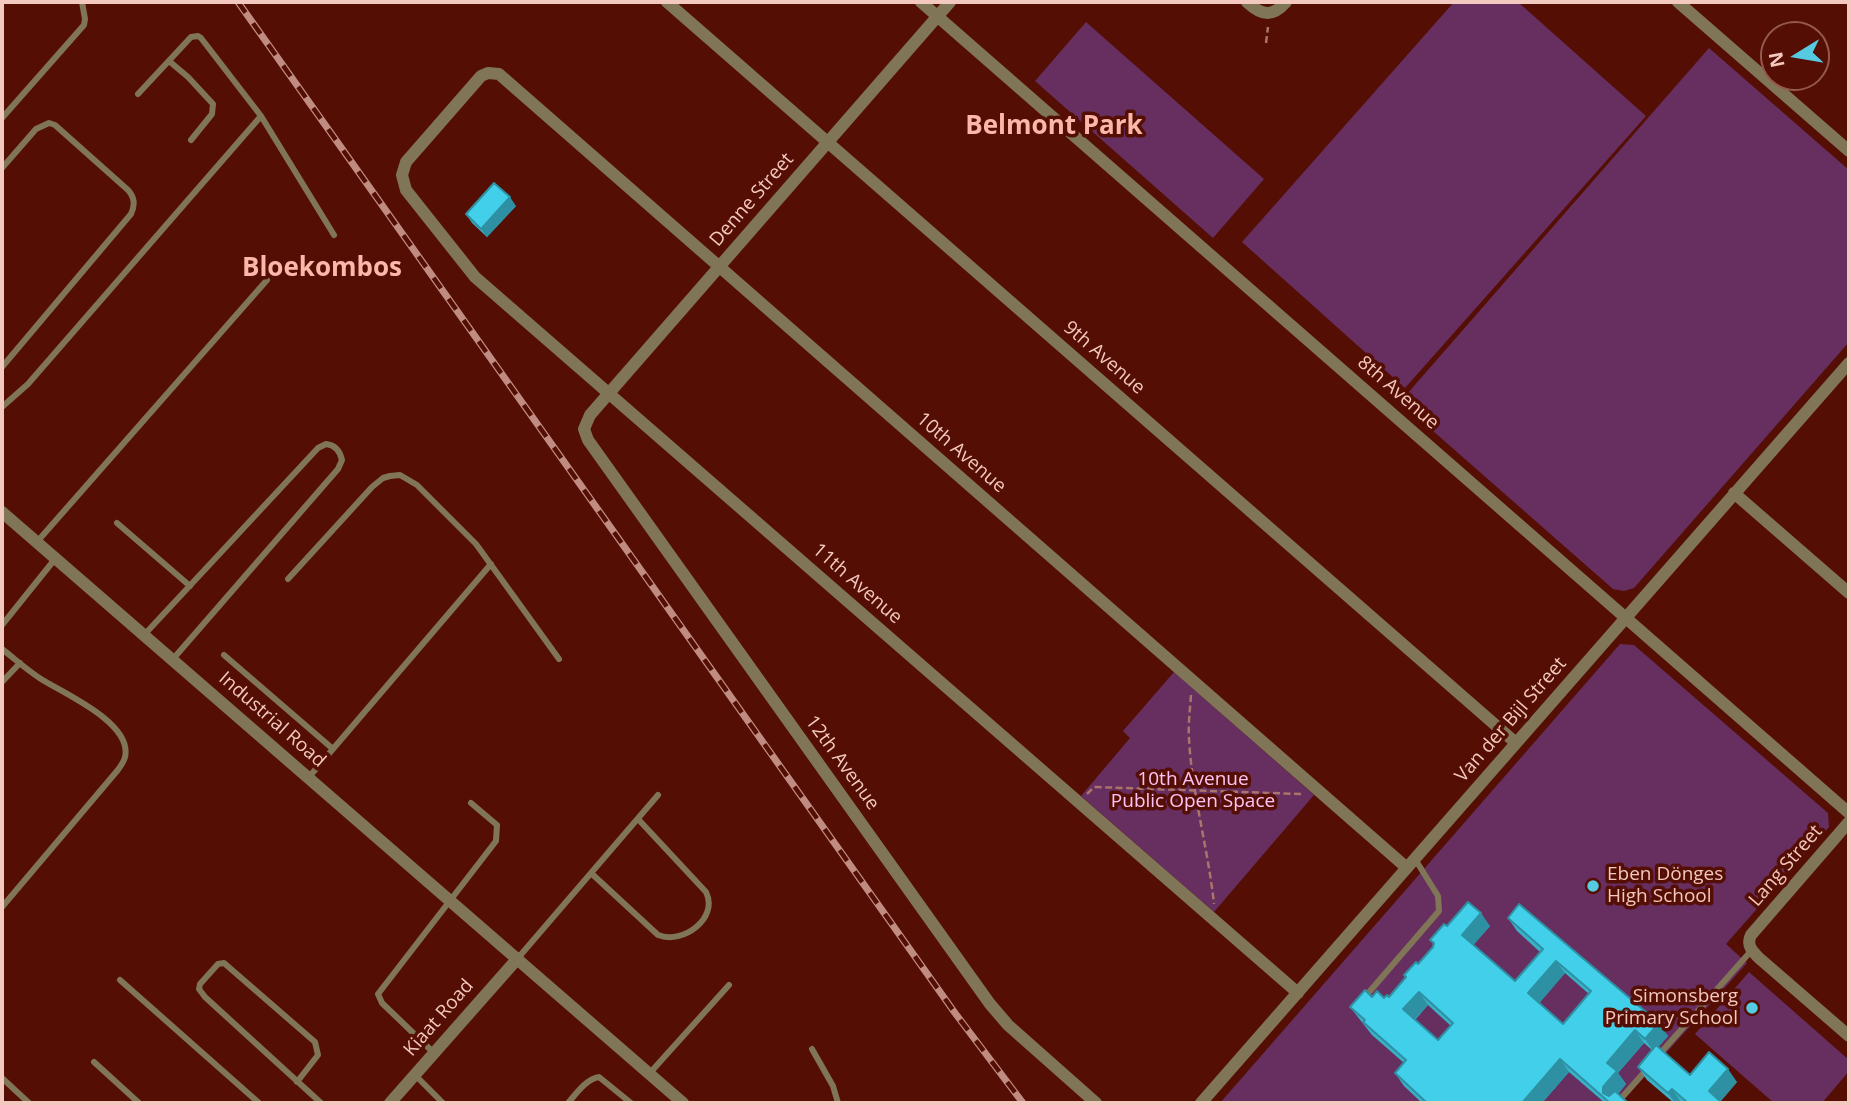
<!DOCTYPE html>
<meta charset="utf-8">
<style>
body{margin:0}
#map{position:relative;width:1851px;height:1105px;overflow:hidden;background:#540e04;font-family:"Open Sans",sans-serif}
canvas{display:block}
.frame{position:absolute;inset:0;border:4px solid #f3c8be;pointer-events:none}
.north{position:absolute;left:1760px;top:21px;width:70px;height:70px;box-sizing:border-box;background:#540e04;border:2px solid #94584e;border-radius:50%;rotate:259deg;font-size:19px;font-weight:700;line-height:28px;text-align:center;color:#f3c8be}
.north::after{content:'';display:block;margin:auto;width:24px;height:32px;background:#55cae0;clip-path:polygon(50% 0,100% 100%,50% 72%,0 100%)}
</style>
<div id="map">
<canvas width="1851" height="1105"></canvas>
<div class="frame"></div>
<div class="north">N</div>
</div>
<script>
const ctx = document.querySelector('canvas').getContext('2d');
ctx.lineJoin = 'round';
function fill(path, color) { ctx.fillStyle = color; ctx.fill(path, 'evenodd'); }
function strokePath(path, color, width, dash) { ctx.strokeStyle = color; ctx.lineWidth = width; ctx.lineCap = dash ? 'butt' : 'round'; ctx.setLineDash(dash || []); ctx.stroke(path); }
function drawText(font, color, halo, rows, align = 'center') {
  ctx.font = font + ' "Open Sans",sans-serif'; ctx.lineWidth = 7; ctx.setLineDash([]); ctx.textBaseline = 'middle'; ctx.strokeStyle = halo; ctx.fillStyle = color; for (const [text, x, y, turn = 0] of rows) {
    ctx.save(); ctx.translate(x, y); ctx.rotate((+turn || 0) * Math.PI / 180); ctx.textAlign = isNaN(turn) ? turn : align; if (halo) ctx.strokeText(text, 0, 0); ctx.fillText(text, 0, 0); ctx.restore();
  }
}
const green = new Path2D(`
 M 1454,2 L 1518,2 L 1646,116 L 1405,388 L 1242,242 Z
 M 1086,22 L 1264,179 L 1213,238 L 1035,81 Z
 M 1709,48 L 1849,170 L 1849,342 L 1634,588 L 1624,591 L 1613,589 L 1400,402 Z
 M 1620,644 L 1634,645 L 1828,813 L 1829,827 L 1726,944 L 1747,963 L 1621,1103 L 1220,1103 Z
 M 1174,672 L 1314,795 L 1214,912 L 1081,796 L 1130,738 L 1123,731 Z
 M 1749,972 L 1849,1060 L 1849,1071 L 1822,1103 L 1774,1103 L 1695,1034 Z`);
const path = new Path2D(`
 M 1266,43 L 1268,27
 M 1191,695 C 1190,710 1188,724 1189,739 C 1192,794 1208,848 1214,904
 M 1087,794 L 1094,787 L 1301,794`);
const service = new Path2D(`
 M 169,61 L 188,77 L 213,104 L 212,114 L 191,140
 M 138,94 L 191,37 L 198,36 L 201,38 L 261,116 L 334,235
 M 2,118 L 84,25 L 85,19 L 82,2
 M 2,168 L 36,129 L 49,123 L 55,125 L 128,190 C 135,198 135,205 131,214 L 2,367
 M 2,407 L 28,384 L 261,116
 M 117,523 L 190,586
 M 36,543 L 267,280
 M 288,579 L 372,487 L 383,478 L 390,476 L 400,475 L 417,485 L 476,544 L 559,659
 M 2,625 L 55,559
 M 144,635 L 318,448 L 326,444 C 335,445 340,451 342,460 L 338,469 L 173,659
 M 2,649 C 15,659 27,670 41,679 C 63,693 133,723 125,757 C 124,762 120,767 117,771 L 2,907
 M 224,655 L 333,749
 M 2,682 L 20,663
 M 309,777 L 491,564
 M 591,873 L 658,935 C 683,945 719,918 706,892 L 638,819
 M 518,958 L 658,795
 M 120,980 L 259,1103
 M 1364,998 L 1439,911 L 1438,896 L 1415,859
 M 812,1049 L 833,1086 L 838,1103
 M 434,1053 L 382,1003 L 378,994 L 496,841 L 497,825 L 471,803
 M 1657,1057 L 1751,951
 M 94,1062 L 139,1103
 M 649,1074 L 729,985
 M 415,1075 L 443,1103
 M 2,1078 L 29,1103
 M 297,1082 L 318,1055 L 315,1042 L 224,963 L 218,964 L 200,984 L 199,989 L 205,997 L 321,1103
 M 568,1103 C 576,1094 586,1079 599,1077 L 631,1103
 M 1617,1103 L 1648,1068`);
const minor = new Path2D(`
 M 667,2 L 1516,743
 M 921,2 L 1849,813
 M 950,2 L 590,415 L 584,429 L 588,440 L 990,1004 L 1008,1025 L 1096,1103
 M 1247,2 C 1261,15 1272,18 1286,2
 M 1678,2 L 1849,151
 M 1734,493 L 1849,593
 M 2,512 L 683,1103
 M 1849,822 L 1751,935 C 1746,945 1752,951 1759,958 L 1849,1036
 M 1298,993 L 475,277 L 406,190 L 402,175 L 406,162 L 481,76 L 488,73 L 499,74 L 1407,868
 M 390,1103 L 518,958
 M 1201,1103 L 1849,363`);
const rail = new Path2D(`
 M 238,2 L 955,1013 L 1023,1103`);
const wall = new Path2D(`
 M 516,206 L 487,237 L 472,223 L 466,214 Z
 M 1508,918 L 1668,1036 L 1658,1047 L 1690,1075 L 1737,1082 L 1720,1102 L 1722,1103 L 1683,1103 L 1681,1102 L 1680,1103 L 1674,1103 L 1647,1080 L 1638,1067 L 1652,1050 L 1644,1043 L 1618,1073 L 1626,1084 L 1618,1094 L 1628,1103 L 1605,1103 L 1569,1072 L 1542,1103 L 1422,1103 L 1404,1086 L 1395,1073 L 1404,1063 L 1372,1035 L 1350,1007 L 1372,997 L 1389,997 L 1406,978 L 1404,975 L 1418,964 L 1433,947 L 1434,945 L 1430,940 L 1447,926 L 1490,926 L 1473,945 L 1515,981 L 1540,952 L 1517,931 ZM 1565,973 L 1589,994 L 1563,1024 L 1539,1003 ZM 1428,1005 L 1451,1026 L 1438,1040 L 1415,1020 Z`);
const shadedWall = new Path2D(`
 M 510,197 L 516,206 L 487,237 L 481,229 Z
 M 1481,913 L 1490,926 L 1471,948 L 1462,935 Z
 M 1556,961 L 1565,973 L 1537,1006 L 1528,993 Z
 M 1419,992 L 1428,1005 L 1412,1022 L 1403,1009 Z
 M 1659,1023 L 1668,1036 L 1654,1052 L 1645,1039 Z
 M 1635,1030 L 1644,1043 L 1618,1073 L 1626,1084 L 1612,1100 L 1603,1093 L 1607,1063 Z
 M 1560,1059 L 1569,1072 L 1542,1103 L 1522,1103 Z
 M 1728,1069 L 1737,1082 L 1719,1103 L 1709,1091 Z
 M 1672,1089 L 1681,1102 L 1680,1103 L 1675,1103 L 1668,1093 Z`);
const building = new Path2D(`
 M 494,183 L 510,197 L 481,229 L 466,214 Z
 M 1468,902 L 1481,913 L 1462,935 L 1515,981 L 1543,949 L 1508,918 L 1519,904 L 1659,1023 L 1645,1039 L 1635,1030 L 1607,1063 L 1617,1071 L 1603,1087 L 1603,1093 L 1609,1096 L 1615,1091 L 1628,1103 L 1610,1103 L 1560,1059 L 1522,1103 L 1427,1103 L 1395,1073 L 1406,1060 L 1363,1022 L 1365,1020 L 1350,1007 L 1365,990 L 1372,997 L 1377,991 L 1384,998 L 1387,995 L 1389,997 L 1406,977 L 1404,975 L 1416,962 L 1418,964 L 1433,947 L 1434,943 L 1430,940 L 1444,924 L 1447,926 ZM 1556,961 L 1591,991 L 1563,1024 L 1528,993 ZM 1419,992 L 1453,1023 L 1438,1040 L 1403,1009 Z
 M 1656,1045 L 1690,1075 L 1709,1052 L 1728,1069 L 1709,1091 L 1722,1103 L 1688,1103 L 1672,1089 L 1668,1093 L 1638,1067 Z`);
const markers = [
 [1593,886,7,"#55cae0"],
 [1752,1008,7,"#55cae0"]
];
const streetNames = [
 ["Denne Street",752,200,-49],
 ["9th Avenue",1104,358,41],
 ["8th Avenue",1398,393,41],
 ["10th Avenue",961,453,41],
 ["11th Avenue",857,584,41],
 ["Industrial Road",272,720,41],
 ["Van der Bijl Street",1511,720,-49],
 ["12th Avenue",842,763,54],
 ["Lang Street",1786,866,-49],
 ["Kiaat Road",439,1018,-49]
];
const parkNames = [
 ["10th Avenue",1193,780],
 ["Public Open Space",1193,802]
];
const poiNames = [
 ["Eben Dönges",1607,875],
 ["High School",1607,897],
 ["Simonsberg",1738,997,"right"],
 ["Primary School",1738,1019,"right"]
];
const districtNames = [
 ["Belmont Park",1054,127],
 ["Bloekombos",322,269]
];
fill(green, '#672e60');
strokePath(path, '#ab746a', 2.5, [7, 3.5]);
strokePath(service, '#807657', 6);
strokePath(minor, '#807657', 12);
strokePath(rail, '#c08c82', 7);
strokePath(rail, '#540e04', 4.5, [13]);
fill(wall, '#38b2c8');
fill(shadedWall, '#2e91a3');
fill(building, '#41cfe9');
strokePath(building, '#2e91a3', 2);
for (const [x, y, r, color] of markers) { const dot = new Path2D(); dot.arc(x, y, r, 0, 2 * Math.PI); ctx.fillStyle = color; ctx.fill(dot); strokePath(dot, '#540e04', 2.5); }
drawText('19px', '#f3c8be', '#540e04', streetNames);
drawText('19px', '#fec3f4', '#540e04', parkNames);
drawText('19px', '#f3c8be', '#540e04', poiNames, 'left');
drawText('bold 26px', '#fbb7a9', '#540e04', districtNames);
</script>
